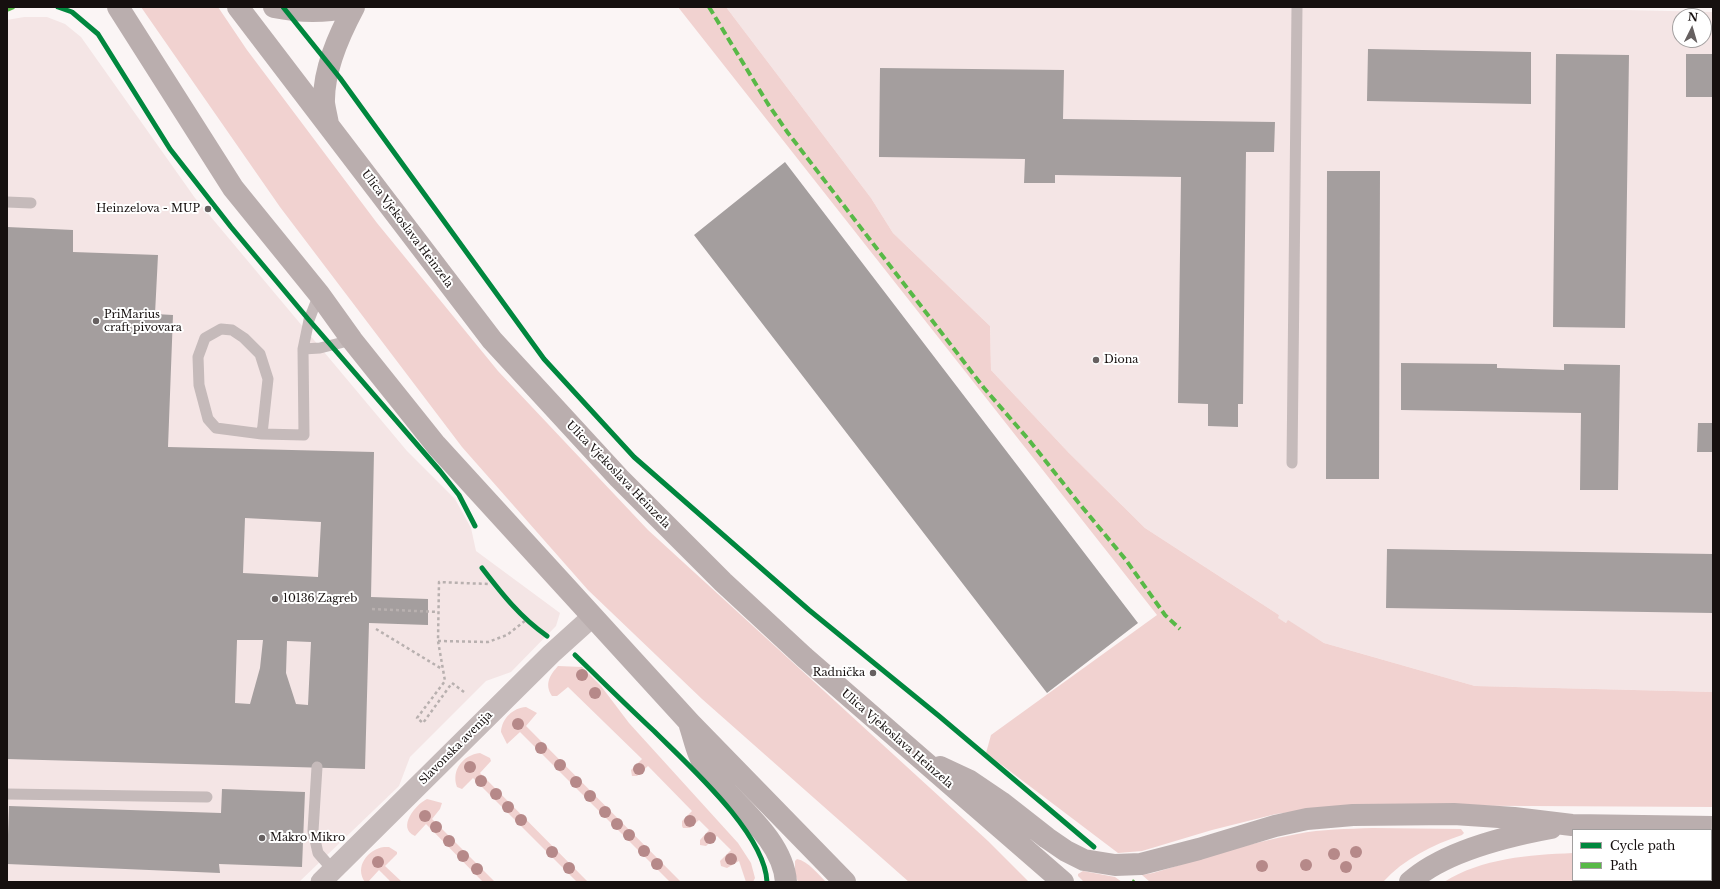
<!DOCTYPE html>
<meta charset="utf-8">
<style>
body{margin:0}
#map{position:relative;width:1720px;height:889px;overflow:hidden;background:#fbf5f5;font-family:"Libre Baskerville",serif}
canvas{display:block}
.frame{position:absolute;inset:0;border:8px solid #16100f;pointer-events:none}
.legend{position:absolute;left:1572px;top:829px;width:140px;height:52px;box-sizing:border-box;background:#fff;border:1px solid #a29f9f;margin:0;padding:5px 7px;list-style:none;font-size:12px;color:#16100f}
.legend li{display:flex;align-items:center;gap:8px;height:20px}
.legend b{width:20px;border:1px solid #a29f9f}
.north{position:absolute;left:1672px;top:8px;width:40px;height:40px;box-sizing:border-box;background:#fff;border:1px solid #a29f9f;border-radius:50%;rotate:5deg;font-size:11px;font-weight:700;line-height:16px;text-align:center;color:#16100f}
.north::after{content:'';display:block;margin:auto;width:14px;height:18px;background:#666060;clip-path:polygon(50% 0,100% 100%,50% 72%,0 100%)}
</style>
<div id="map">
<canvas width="1720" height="889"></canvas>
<div class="frame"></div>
<ul class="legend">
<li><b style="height:5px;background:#00873e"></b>Cycle path</li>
<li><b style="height:5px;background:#58b947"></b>Path</li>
</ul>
<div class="north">N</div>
</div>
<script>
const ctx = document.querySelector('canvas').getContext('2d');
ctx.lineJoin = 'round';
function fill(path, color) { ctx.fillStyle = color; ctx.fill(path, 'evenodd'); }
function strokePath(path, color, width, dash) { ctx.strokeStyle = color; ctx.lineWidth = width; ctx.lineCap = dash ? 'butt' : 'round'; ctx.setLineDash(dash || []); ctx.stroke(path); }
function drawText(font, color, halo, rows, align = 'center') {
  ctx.font = font + ' "Libre Baskerville",serif'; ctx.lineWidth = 4; ctx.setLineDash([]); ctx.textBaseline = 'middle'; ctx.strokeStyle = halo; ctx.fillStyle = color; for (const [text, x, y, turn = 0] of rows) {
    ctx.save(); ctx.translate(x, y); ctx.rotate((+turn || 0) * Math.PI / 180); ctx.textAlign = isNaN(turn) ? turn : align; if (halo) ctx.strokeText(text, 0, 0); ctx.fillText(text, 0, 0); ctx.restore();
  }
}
const built = new Path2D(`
 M 726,7 L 1493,7 L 1713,12 L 1713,692 L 1475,686 L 1324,643 L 1288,621 L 1286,623 L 1277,618 L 1279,615 L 1145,528 L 1069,453 L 991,370 L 990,326 L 893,233 L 871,198 ZM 1680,16 L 1704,16 L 1704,40 L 1680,40 Z
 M 24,17 L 47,17 L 65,24 L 81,37 L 195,198 L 407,451 L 455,499 L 471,528 L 476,551 L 560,613 L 556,626 L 511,672 L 486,681 L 410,757 L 399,786 L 299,882 L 7,882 L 7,20 Z`);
const green = new Path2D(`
 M 141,7 L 218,7 L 247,50 L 377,223 L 498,371 L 648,530 L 988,841 L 1029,882 L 909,882 L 702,699 L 588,590 L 462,447 L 280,207 Z
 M 678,7 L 726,7 L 871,198 L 893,233 L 990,326 L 991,370 L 1069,453 L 1145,528 L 1279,615 L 1278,618 L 1286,623 L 1288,620 L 1324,643 L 1475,686 L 1713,692 L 1713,807 L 1347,805 L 1276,814 L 1212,830 L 1142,851 L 1118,853 L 986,753 L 991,735 L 1157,615 Z
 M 558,666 L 582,667 L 601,686 L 629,723 L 738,843 L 751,863 L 755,878 L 753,882 L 746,882 L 739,861 L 727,868 L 721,866 L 720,861 L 731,850 L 717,836 L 706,846 L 700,845 L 700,840 L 709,830 L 699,820 L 690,828 L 683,828 L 682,826 L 682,821 L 692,811 L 648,766 L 637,776 L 632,776 L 631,770 L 642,759 L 568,687 L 557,696 L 552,696 C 544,684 550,675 558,666 Z
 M 526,707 L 537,713 L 526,726 L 681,882 L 670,882 L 520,732 L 507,744 L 501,732 C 502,718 513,708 526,707 Z
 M 480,753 L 490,758 L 491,761 L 480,773 L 588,882 L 577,882 L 473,778 L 462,789 L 457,787 C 451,770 463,755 480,753 Z
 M 427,799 L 442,803 L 440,809 L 432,819 L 495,882 L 483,882 L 426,824 L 415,836 C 396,828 416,804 427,799 Z
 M 1373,828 L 1461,829 L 1464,833 L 1462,835 C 1432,845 1404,859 1383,882 L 1150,882 L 1142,875 L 1153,873 C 1200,859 1248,843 1297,834 C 1322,829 1347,829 1373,828 Z
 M 384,847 L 389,847 L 397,852 L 397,854 L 385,866 L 402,882 L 391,882 L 379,870 L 368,882 L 365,882 C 354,867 368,849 384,847 Z
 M 1573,853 L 1573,880 L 1711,880 L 1711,854 L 1713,854 L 1713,882 L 1444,882 C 1482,858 1529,855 1573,853 Z
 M 797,859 C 808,861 819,875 826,882 L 798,882 L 795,874 L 795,861 Z
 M 1083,871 L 1115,877 L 1122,882 L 1084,882 L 1078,876 L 1078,874 Z`);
const building = new Path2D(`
 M 1368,49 L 1531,52 L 1531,104 L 1367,101 Z
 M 1556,54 L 1629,55 L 1625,328 L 1553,327 Z
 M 1686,54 L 1713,54 L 1713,97 L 1686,97 Z
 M 880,68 L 1064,70 L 1063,119 L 1275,122 L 1274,152 L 1246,152 L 1243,404 L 1238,404 L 1238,427 L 1208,426 L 1208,404 L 1178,403 L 1181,177 L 1055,175 L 1055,183 L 1024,183 L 1025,159 L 879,157 Z
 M 785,162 L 1138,623 L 1047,693 L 694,235 Z
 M 1327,171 L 1380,171 L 1379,479 L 1326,479 Z
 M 7,227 L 73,230 L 73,252 L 158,255 L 155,314 L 173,315 L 168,447 L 374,452 L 371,597 L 428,599 L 428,625 L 369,623 L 365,769 L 7,759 ZM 245,518 L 321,522 L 318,577 L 243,573 ZM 237,640 L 263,640 L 260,668 L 250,704 L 235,703 ZM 287,641 L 311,642 L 308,705 L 296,704 L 286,673 Z
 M 1401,363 L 1497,364 L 1497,368 L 1564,370 L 1564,364 L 1620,365 L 1618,490 L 1580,490 L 1581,413 L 1401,410 Z
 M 1698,423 L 1713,423 L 1713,452 L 1697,452 Z
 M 1387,549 L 1713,554 L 1713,613 L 1386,608 Z
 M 222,789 L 305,792 L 302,867 L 219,864 L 220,873 L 7,864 L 9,806 L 221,813 Z`);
const path = new Path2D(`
 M 372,609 L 438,612
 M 376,629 L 442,669
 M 438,641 L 488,642 L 507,635 L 526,620
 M 464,692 L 452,683 L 423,723 L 417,718 L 445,681 L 438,641 L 439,582 L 488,584`);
const lane = new Path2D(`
 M 7,202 L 31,203
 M 303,349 L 320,348 L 352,340
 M 262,434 L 268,379 L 260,354 L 244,338 L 232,330 L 221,329 L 205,338 L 198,357 L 199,385 L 208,419 L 216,428 L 262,434 L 304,435 L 303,349 L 309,320 L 319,294
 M 1292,463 L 1297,7
 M 317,767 L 313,831 L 318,853 L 333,870
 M 7,794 L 207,797`);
const street = new Path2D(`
 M 321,882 L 551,654 L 592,617`);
const secondary = new Path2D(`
 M 118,7 L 233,188 L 319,294 L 352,340 L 436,445 L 690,723 L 845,882
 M 238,7 L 492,340 L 619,478 L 723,582 L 804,657 L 1063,882
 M 274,7 C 299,12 323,13 348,7
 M 328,124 C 327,118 325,110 324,103 C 323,70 339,35 354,7
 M 690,726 C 695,741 698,758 708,771 C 733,804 783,838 786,882
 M 940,767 L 970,781 L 1001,802 L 1047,838 L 1066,851 L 1084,860 L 1115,865 L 1141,864 L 1199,849 L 1275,826 L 1307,819 L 1353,815 L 1454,814 L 1514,818 L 1572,825 L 1713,827
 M 1410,882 C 1443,852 1508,836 1551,828`);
const quiet = new Path2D(`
 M 709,7 L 768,104 L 788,133 L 984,388 L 1029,440 L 1078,502 L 1126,560 L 1165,615 L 1180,629
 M 7,10 L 14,7
 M 1132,881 L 1134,882`);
const cycleway = new Path2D(`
 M 58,7 L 72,12 L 98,34 L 170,149 L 231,227 L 309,320 L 440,471 L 459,495 L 475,526
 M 283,7 L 340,78 L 544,359 L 634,457 L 809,610 L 939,716 L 1094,847
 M 482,568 C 502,594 520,617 547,636
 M 575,655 C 601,680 627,706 654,731 C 688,765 765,833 767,882`);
const trees = [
 [582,675],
 [595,693],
 [518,724],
 [541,748],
 [560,765],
 [470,767],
 [639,769],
 [481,781],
 [576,782],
 [496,794],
 [590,796],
 [508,807],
 [605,812],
 [425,816],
 [521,820],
 [690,821],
 [617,824],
 [436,827],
 [629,835],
 [710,838],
 [449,841],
 [644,851],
 [552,852],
 [1356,852],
 [1334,854],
 [463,856],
 [731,859],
 [378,862],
 [657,864],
 [1306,865],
 [1262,866],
 [1346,867],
 [569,868],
 [477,869]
];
const markers = [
 [208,209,4,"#666060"],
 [96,321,4,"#666060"],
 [1096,360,4,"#666060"],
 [275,599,4,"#666060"],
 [873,673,4,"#666060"],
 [262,838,4,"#666060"]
];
const poiNames = [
 ["Heinzelova - MUP",200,209,"right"],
 ["PriMarius",104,315],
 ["craft pivovara",104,328],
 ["Diona",1104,360],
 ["10136 Zagreb",283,599],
 ["Radnička",865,673,"right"],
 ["Makro Mikro",270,838]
];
const streetNames = [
 ["Ulica Vjekoslava Heinzela",407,229,53],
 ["Ulica Vjekoslava Heinzela",618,475,46],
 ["Ulica Vjekoslava Heinzela",897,739,41],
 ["Slavonska avenija",456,748,-45]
];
fill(built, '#f4e5e5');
fill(green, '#f1d2d0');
fill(building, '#a49e9e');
strokePath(path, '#b8b0af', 2.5, [3, 3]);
strokePath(lane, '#c5baba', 11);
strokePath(street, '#c5baba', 21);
strokePath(secondary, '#baaeae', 22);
strokePath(quiet, '#58b947', 4, [8, 4]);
strokePath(cycleway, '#00873e', 5);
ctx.fillStyle = '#b68989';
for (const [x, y] of trees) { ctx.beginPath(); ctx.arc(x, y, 6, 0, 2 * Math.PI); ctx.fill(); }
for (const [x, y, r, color] of markers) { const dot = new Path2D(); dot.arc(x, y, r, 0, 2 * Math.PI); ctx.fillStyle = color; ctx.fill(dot); strokePath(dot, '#fff', 1.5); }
drawText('11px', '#16100f', '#fff', poiNames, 'left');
drawText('11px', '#16100f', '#fff', streetNames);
</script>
